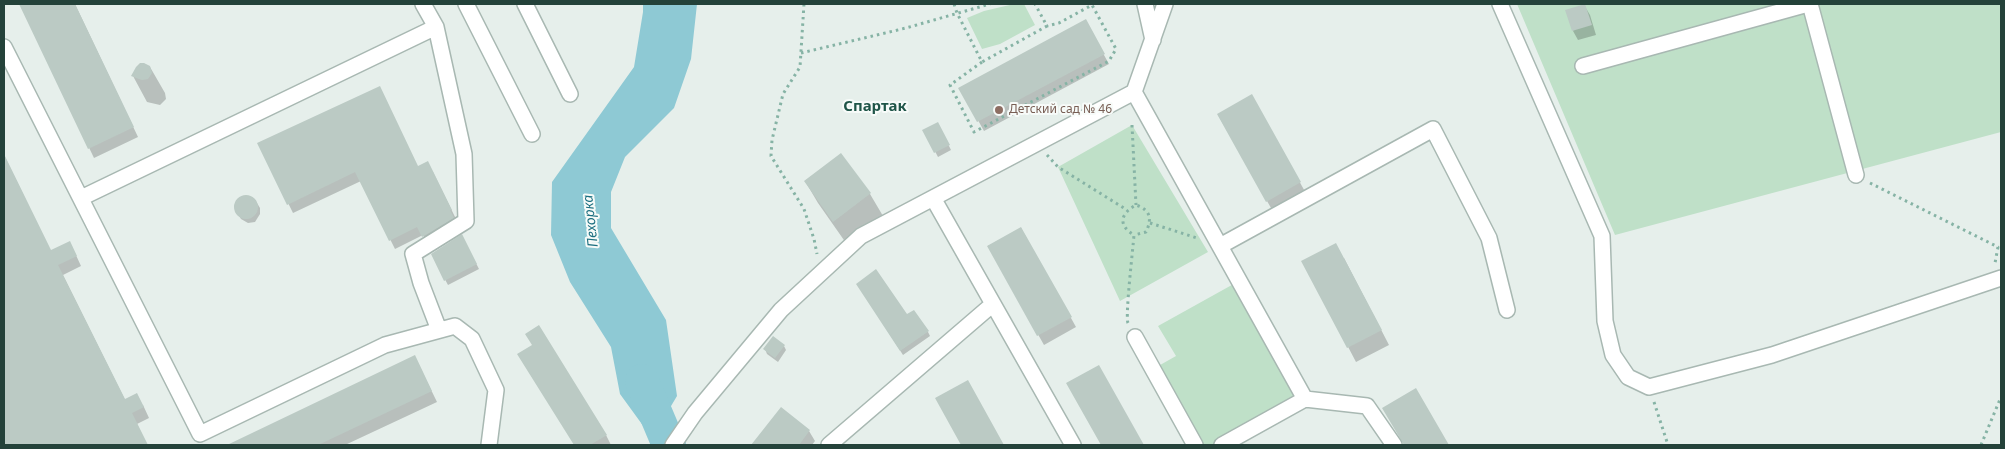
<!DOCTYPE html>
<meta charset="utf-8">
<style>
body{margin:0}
#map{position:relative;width:2005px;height:449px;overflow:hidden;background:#e6efeb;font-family:"Noto Sans",sans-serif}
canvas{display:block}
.frame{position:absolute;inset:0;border:5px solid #24423a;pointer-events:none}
</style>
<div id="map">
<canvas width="2005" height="449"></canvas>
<div class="frame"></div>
</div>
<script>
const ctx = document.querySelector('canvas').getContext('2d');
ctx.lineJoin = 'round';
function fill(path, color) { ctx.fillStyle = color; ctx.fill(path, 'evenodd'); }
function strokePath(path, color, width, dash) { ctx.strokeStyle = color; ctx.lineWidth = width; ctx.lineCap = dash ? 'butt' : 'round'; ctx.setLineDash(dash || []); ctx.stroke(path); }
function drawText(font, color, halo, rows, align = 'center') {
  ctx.font = font + ' "Noto Sans",sans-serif'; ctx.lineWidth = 4; ctx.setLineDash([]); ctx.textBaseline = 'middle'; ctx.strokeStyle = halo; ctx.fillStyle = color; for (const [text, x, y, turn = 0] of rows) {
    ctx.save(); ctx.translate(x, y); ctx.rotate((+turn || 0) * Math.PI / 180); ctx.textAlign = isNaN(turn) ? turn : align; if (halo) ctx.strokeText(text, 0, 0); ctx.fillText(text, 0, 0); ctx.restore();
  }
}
const green = new Path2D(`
 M 1014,4 L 1024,4 L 1035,25 L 1000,44 L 982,49 L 967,18 L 984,11 Z
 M 1517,4 L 2001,4 L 2001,132 L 1615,235 Z
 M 1132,125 L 1208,252 L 1120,301 L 1058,167 Z
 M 1239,281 L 1305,399 L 1222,445 L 1195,445 L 1153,369 L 1176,356 L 1158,326 Z`);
const water = new Path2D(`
 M 643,4 L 697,4 L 691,59 L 674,108 L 625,157 L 611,192 L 611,228 L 666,320 L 677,396 L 652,438 L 620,394 L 611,347 L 570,282 L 551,235 L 552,182 L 634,67 L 643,12 Z`);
const shadow = new Path2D(`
 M 20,4 L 75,4 L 138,137 L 94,158 Z
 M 1584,5 L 1590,15 L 1596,35 L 1578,40 L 1573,31 Z
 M 1085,21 L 1109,64 L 984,131 L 960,88 Z
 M 150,67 L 165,93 L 166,99 L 160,105 L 147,102 L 133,76 Z
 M 1252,96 L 1308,197 L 1275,215 L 1218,115 Z
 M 940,128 L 951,150 L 938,157 L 924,130 Z
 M 259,144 L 433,172 L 456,219 L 428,246 L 423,235 L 395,249 L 361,181 L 293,213 Z
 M 841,154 L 870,194 L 883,216 L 846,243 L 818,203 L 805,181 Z
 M 4,155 L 51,252 L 75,253 L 81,266 L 63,275 L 125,400 L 143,405 L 149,418 L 137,424 L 147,445 L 4,445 Z
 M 244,197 L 249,197 L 257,203 L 260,208 L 260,214 L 255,222 L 248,223 L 241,219 L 238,214 L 236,205 L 240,199 Z
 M 1021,228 L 1076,327 L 1044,345 L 988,246 Z
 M 464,240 L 479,269 L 448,285 L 432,255 Z
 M 1344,258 L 1389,345 L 1356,362 L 1303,261 Z
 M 860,288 L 907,316 L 928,332 L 930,336 L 903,355 Z
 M 784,346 L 786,350 L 778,362 L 767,354 L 765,349 Z
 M 415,357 L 437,402 L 345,445 L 230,445 Z
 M 524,364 L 606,435 L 611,445 L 575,445 Z
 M 782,409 L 809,431 L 815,441 L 812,445 L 753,445 Z`);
const river = new Path2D(`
 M 642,381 L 669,445`);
const building = new Path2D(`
 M 19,4 L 75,4 L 134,127 L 88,149 Z
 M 1585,4 L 1592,25 L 1572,31 L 1565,10 Z
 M 1086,19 L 1105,54 L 977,122 L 958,88 Z
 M 140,63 L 144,63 L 150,66 L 152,73 L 148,79 L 142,80 L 131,76 L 136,67 Z
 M 380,86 L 418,166 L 428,161 L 452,210 L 450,210 L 454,218 L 422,237 L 417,227 L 389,241 L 355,172 L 287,205 L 257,143 Z
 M 1252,94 L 1301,182 L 1266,202 L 1217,114 Z
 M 938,122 L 950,145 L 934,153 L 922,130 Z
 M 841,153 L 871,193 L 833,222 L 804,181 Z
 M 4,154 L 51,250 L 70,241 L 77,256 L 58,265 L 125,399 L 137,393 L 144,407 L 132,413 L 148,445 L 4,445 Z
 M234 207a12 12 0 1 1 24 0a12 12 0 1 1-24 0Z
 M 1021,227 L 1072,317 L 1037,336 L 987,246 Z
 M 462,234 L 477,264 L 444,281 L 431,254 Z
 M 1336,243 L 1382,330 L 1347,348 L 1301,261 Z
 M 876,269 L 907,314 L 914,310 L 929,331 L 900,351 L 856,284 Z
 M 539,325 L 607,435 L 590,445 L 574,445 L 517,354 L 532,345 L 525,334 Z
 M 773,336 L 785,345 L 775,358 L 763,349 Z
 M 415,355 L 432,391 L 318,445 L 227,445 Z
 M 1099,365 L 1144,445 L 1101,445 L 1066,383 Z
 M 968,380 L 1004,445 L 961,445 L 935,398 Z
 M 1416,388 L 1449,445 L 1404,445 L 1382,408 Z
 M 781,407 L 810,430 L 799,445 L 751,445 Z`);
const path = new Path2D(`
 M 804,4 L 800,67 L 783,94 L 772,140 L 771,156 L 804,209 L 814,239 L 817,254
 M 954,4 L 957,13 L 982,62 L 1047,26 L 1035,4
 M 801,53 L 906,28 L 990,4
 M 982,62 L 950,85 L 974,132 L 1109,61 L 1116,49 L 1092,5 L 1059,23 L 1047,26
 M 1132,125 L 1136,205
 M 1047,155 L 1058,167 L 1127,210
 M 1870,183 L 1998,247 L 1995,263
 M 1150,223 L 1197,238
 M 1128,323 C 1125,317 1133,248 1134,235 C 1117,225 1121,213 1136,205 C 1151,210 1152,219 1146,232 L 1134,235
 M 1654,402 L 1668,445
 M 1981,445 L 2001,397`);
const minor = new Path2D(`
 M 423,4 L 436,27
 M 466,4 L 532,134
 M 525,4 L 570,94
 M 1145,4 L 1153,40
 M 1500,4 L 1602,236 L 1605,321 L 1613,355 L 1628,377 L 1649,387 L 1772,355 L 2001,278
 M 1810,4 L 1856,175
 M 4,47 L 200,434 L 385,345 L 455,326 L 472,339 L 496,390 L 489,445
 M 1583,66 L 1808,4
 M 1134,92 L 1305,399 L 1367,406 L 1394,445
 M 81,198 L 436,27 L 464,154 L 466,221 L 413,254 L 421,283 L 439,330
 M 933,198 L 1073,445
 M 1220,246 L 1433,129 L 1489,238 L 1507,310
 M 1135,337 L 1195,445
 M 673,445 L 695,413 L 781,310 L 861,236 L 1134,92 L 1165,4
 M 829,445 L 993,304
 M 1222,445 L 1305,399`);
const markers = [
 [999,110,5,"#8d6e63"]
];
const educationNames = [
 ["Детский сад № 46",1009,110]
];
const waterNames = [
 ["Пехорка",591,221,-96]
];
const quarterNames = [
 ["Спартак",875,107]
];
fill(green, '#bfe0c8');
fill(water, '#8ec9d4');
fill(shadow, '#0003');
strokePath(river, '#8ec9d4', 34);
fill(building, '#bbcac4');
strokePath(minor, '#a8b8b2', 18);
strokePath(path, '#86b3a5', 3, [2.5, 4]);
strokePath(minor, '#fff', 15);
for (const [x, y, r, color] of markers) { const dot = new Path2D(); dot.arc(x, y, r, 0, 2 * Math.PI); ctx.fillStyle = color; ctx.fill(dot); strokePath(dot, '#f7fbf9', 2); }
drawText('12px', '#785e54', '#f7fbf9', educationNames, 'left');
drawText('italic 14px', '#1c6f80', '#f7fbf9', waterNames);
drawText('bold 15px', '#1f5548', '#f7fbf9', quarterNames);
</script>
